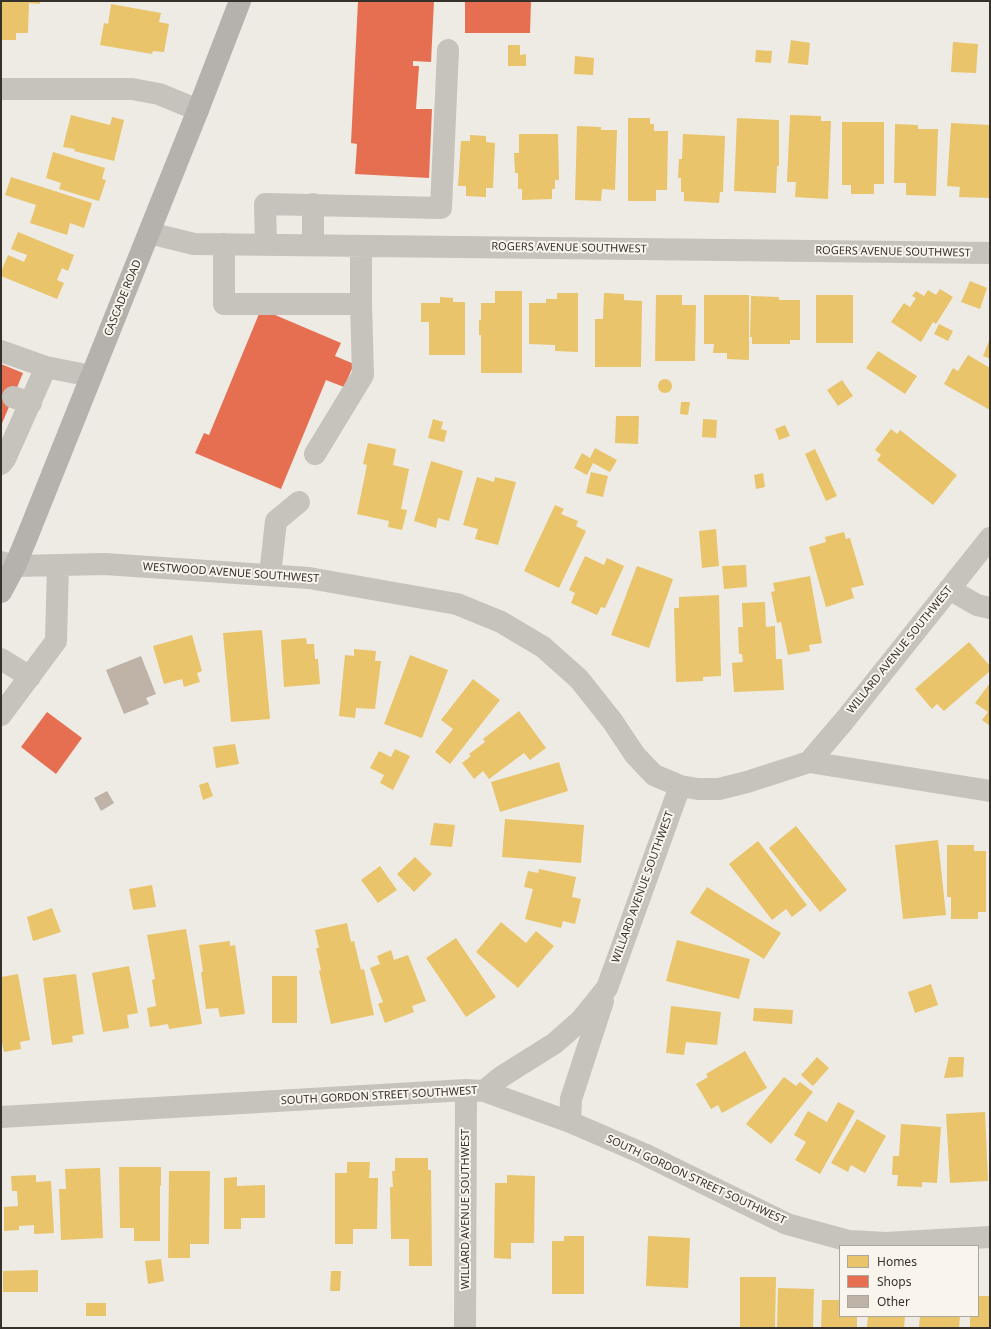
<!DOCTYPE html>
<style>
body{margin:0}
#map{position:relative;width:991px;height:1329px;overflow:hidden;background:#edebe4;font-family:"Noto Sans",sans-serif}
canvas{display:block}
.frame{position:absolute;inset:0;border:2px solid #37312b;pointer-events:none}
.legend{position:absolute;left:839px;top:1245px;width:140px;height:72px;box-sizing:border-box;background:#f9f5ec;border:1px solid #aba79f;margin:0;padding:5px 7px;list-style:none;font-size:12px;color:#37312b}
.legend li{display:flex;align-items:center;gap:8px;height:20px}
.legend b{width:20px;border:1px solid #aba79f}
</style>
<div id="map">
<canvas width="991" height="1329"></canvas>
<div class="frame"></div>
<ul class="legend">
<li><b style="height:11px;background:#e9c46a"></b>Homes</li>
<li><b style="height:11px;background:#e76f51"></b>Shops</li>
<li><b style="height:11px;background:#bfb3a8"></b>Other</li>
</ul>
</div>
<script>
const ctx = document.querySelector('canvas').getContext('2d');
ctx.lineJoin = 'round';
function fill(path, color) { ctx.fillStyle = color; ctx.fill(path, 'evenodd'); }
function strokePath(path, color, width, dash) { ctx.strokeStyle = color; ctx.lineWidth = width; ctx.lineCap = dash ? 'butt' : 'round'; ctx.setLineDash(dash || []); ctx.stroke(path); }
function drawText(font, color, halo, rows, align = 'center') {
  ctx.font = font + ' "Noto Sans",sans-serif'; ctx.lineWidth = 4; ctx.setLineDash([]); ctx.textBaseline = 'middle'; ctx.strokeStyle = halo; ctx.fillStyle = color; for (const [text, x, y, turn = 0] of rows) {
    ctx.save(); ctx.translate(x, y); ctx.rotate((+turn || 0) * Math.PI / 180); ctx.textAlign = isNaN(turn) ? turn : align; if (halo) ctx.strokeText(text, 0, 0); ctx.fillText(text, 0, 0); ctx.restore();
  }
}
const homes = new Path2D(`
 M 1,1 L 40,1 L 40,4 L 29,3 L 28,33 L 16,33 L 16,40 L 1,40 Z
 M 111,4 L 161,13 L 159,22 L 169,24 L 164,52 L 153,51 L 152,54 L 100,45 L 104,23 L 108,24 Z
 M 791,40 L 810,43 L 808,65 L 788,63 Z
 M 953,42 L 978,44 L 976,73 L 951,72 Z
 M 508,45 L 520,45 L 520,55 L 526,54 L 526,66 L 508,66 Z
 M 756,50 L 772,51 L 771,63 L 755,62 Z
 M 575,56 L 594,58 L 593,75 L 574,74 Z
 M 71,115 L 110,125 L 112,117 L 124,120 L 114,161 L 74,151 L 75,149 L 63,147 Z
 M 790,115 L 821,116 L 821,121 L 831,121 L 828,199 L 795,197 L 796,182 L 787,182 Z
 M 628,118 L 650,118 L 650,124 L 654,124 L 654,131 L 668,131 L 667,190 L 656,190 L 656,201 L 628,201 Z
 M 737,118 L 779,120 L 779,166 L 777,166 L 776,193 L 734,191 Z
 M 842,122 L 884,122 L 884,184 L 874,184 L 874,194 L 851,194 L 851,185 L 842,185 Z
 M 951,123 L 990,125 L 990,198 L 959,197 L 960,187 L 947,186 Z
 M 895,124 L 918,125 L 918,129 L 938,129 L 936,196 L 906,195 L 906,183 L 894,183 Z
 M 577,126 L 601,127 L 601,130 L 617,130 L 615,190 L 602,189 L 601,201 L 575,200 Z
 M 519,134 L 558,134 L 559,180 L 555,180 L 555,189 L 552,189 L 552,199 L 522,200 L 522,189 L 518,189 L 518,173 L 515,173 L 514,153 L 519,153 Z
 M 683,134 L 725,136 L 723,192 L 720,192 L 719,203 L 684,201 L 684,192 L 681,192 L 681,178 L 678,178 L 679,159 L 682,159 Z
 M 470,135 L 486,136 L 486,142 L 495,143 L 493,188 L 486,188 L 486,197 L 466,196 L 466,186 L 458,186 L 461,141 L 470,141 Z
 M 53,152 L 105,168 L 102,179 L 106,180 L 99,201 L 59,189 L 61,183 L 46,178 Z
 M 11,177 L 92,203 L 84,228 L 70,223 L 67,235 L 30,223 L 36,205 L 5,195 Z
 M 18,232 L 74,255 L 68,271 L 62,268 L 57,280 L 64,283 L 57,299 L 1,276 L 1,272 L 8,255 L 24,262 L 27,255 L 11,249 Z
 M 970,281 L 987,288 L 980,309 L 961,302 Z
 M 940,289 L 953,297 L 936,324 L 933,322 L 921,342 L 891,322 L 904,303 L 910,307 L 916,298 L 912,296 L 916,291 L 924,296 L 928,290 L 936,295 Z
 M 495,291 L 522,291 L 522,373 L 481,373 L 481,335 L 479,335 L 479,320 L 481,320 L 481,303 L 495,303 Z
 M 557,293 L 578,293 L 578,352 L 555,351 L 555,345 L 529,344 L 529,303 L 546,303 L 546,299 L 557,299 Z
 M 604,293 L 624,294 L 624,300 L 642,301 L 641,367 L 595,367 L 595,319 L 603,319 Z
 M 656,295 L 682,295 L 682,305 L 696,305 L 695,361 L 655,361 Z
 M 704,295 L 749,295 L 749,360 L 727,359 L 727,353 L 713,353 L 714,344 L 704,344 Z
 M 816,295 L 853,295 L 853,343 L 816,343 Z
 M 751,296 L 779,297 L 779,300 L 800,300 L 800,340 L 790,340 L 790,344 L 752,344 L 752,337 L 750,337 Z
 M 440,297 L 453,298 L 453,302 L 465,302 L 465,355 L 429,355 L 429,322 L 421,322 L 421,303 L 440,303 Z
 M 939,324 L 953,331 L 948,341 L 934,334 Z
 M 990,338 L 990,359 L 983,356 Z
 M 878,351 L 917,376 L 905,394 L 866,368 Z
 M 968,355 L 990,368 L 990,410 L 944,384 L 953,368 L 958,371 Z
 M658 386a7 7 0 1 1 14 0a7 7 0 1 1-14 0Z
 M 842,380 L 853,396 L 838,406 L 827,390 Z
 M 681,402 L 690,402 L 688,415 L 680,414 Z
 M 616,416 L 639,416 L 638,444 L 615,443 Z
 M 433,419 L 443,422 L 441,429 L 447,431 L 444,442 L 428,438 Z
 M 703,419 L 717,420 L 716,438 L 702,437 Z
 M 785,425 L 790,436 L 779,440 L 775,429 Z
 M 891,429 L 897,434 L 900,430 L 957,475 L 933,505 L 877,460 L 881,455 L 875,450 Z
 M 368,443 L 396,449 L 393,465 L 409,469 L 401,509 L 407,510 L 402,530 L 388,527 L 389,521 L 357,514 L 367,465 L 363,464 Z
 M 595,448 L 617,460 L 610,472 L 593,463 L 587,475 L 574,468 L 582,453 L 590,458 Z
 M 815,449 L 837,496 L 826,501 L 805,454 Z
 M 431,461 L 463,471 L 449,521 L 438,518 L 436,528 L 414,521 Z
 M 591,472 L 608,476 L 603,497 L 586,493 Z
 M 763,473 L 765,487 L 756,489 L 754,475 Z
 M 477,477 L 494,482 L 495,477 L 516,482 L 498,545 L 475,539 L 478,529 L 463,525 Z
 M 555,505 L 564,509 L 561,514 L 578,521 L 576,526 L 586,531 L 559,588 L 524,571 Z
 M 716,529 L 719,566 L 702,568 L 699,531 Z
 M 844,532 L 846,539 L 850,538 L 864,585 L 851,588 L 854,598 L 826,607 L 809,547 L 826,542 L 825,537 Z
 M 585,556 L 604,565 L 607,558 L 624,566 L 605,608 L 601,607 L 597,615 L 571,603 L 575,593 L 569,590 Z
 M 746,565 L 747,587 L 724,589 L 722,566 Z
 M 637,566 L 673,579 L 649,648 L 611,635 Z
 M 810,576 L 822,643 L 809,645 L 810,651 L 788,655 L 781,622 L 777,623 L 771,592 L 775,591 L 773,583 Z
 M 719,595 L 721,676 L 703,677 L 703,681 L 676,682 L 674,608 L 679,608 L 679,597 Z
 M 765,602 L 766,627 L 775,626 L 776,659 L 782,659 L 784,690 L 734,692 L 732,663 L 743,662 L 742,654 L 739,654 L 738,627 L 743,627 L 742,603 Z
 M 262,630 L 270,719 L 231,722 L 223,633 Z
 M 192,635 L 202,671 L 197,673 L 200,682 L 184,687 L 182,679 L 164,684 L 153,646 Z
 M 306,638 L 307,644 L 314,644 L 315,659 L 318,659 L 320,684 L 284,687 L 281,640 Z
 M 969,642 L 990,666 L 990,671 L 944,711 L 937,704 L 932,709 L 915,689 Z
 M 354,649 L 376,651 L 375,661 L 381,661 L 375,709 L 356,708 L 355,718 L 339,716 L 345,655 L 354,656 Z
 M 410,655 L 448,670 L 422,738 L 384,724 Z
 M 473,679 L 500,700 L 450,764 L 435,752 L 453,729 L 441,720 Z
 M 990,683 L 990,726 L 982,720 L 988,712 L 975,703 Z
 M 519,711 L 546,748 L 530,760 L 524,753 L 489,779 L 483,771 L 474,779 L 462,763 L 471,756 L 469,754 L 485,742 L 483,739 Z
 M 235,744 L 239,764 L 216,768 L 213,747 Z
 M 395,749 L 410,756 L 393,790 L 380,783 L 384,775 L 370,768 L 379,751 L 391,757 Z
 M 559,762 L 568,791 L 500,812 L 491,782 Z
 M 208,782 L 213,796 L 203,800 L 199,785 Z
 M 505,819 L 584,825 L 581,863 L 502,857 Z
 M 434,823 L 455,825 L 452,847 L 430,845 Z
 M 796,826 L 847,890 L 820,912 L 769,848 Z
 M 938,840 L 946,915 L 903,919 L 895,845 Z
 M 758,841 L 807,905 L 792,917 L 786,909 L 772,920 L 729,864 Z
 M 947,845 L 974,845 L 974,851 L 986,851 L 986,912 L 978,912 L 978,919 L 951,919 L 951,897 L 947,897 Z
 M 415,857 L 432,874 L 414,892 L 397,874 Z
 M 380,866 L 397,890 L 378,903 L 361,880 Z
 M 539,869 L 576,877 L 572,897 L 581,899 L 575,924 L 563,921 L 561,928 L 525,919 L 533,889 L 524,887 L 528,871 L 538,873 Z
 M 152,885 L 156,907 L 133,910 L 129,889 Z
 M 707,887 L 781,933 L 764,959 L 690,913 Z
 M 52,908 L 61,932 L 33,941 L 27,917 Z
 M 501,922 L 526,943 L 536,931 L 554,946 L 518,988 L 476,952 Z
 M 347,923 L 351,942 L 354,941 L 361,970 L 364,969 L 374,1015 L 331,1024 L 319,971 L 321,970 L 316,948 L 319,948 L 315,930 Z
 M 186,929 L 202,1024 L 169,1029 L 168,1024 L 150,1027 L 147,1008 L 156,1006 L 152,980 L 155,979 L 147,935 Z
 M 456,938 L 496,997 L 466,1017 L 426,958 Z
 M 677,940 L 750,959 L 739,999 L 666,981 Z
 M 230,941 L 230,946 L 235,945 L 245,1014 L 220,1017 L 218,1008 L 206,1009 L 201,972 L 203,972 L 199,945 Z
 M 391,950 L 394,960 L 408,955 L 426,1001 L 412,1006 L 414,1012 L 385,1023 L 378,1004 L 383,1002 L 370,968 L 380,964 L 377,956 Z
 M 129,966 L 138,1013 L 127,1015 L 129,1028 L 103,1032 L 92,973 Z
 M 18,974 L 30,1040 L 20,1042 L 21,1049 L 4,1052 L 2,1042 L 1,1042 L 1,977 Z
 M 76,974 L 84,1034 L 72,1036 L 73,1042 L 52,1045 L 43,978 Z
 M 272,976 L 297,976 L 297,1023 L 272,1023 Z
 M 931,984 L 938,1005 L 915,1013 L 908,992 Z
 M 671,1006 L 721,1012 L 717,1045 L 686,1042 L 684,1055 L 666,1053 Z
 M 754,1008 L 793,1010 L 792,1024 L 753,1021 Z
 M 745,1051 L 767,1088 L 722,1113 L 718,1105 L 711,1109 L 696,1084 L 708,1077 L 706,1074 Z
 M 817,1057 L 829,1068 L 813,1086 L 801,1075 Z
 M 949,1057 L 964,1057 L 963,1077 L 944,1078 Z
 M 784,1077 L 796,1086 L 800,1082 L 813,1092 L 771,1144 L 746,1124 Z
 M 838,1102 L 855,1111 L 820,1174 L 795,1160 L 806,1142 L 794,1135 L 808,1111 L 827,1122 Z
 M 985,1112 L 988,1181 L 950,1183 L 946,1114 Z
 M 857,1119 L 886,1136 L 865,1173 L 851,1165 L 848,1172 L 831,1163 Z
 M 901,1124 L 941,1127 L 937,1183 L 922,1182 L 922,1187 L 897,1186 L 898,1175 L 892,1175 L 893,1156 L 899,1156 Z
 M 395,1158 L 428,1158 L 428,1170 L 431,1170 L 432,1266 L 409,1266 L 409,1239 L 391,1239 L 390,1187 L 393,1187 L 392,1171 L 395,1171 Z
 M 347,1162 L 370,1162 L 369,1178 L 378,1178 L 377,1229 L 353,1229 L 353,1244 L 335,1244 L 335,1173 L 347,1173 Z
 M 119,1167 L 161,1167 L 161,1186 L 160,1186 L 160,1241 L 134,1241 L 134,1228 L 120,1228 Z
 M 100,1168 L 103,1238 L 61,1240 L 59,1189 L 66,1189 L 65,1169 Z
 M 169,1171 L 210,1171 L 209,1244 L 190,1244 L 190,1258 L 168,1258 Z
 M 36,1175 L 36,1182 L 51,1181 L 54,1233 L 34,1234 L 34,1225 L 19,1226 L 19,1230 L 4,1231 L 4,1207 L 18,1206 L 17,1191 L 12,1191 L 11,1176 Z
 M 507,1175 L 535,1176 L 534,1243 L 511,1243 L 511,1259 L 494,1258 L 495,1183 L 507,1183 Z
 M 237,1177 L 237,1186 L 265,1185 L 265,1218 L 241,1218 L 241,1229 L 224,1229 L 224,1178 Z
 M 564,1236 L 584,1236 L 584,1294 L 552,1294 L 552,1241 L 564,1241 Z
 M 648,1236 L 690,1238 L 688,1288 L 646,1286 Z
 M 161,1259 L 164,1281 L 148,1284 L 145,1261 Z
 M 38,1270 L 38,1292 L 3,1292 L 3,1271 Z
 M 331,1271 L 341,1271 L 340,1291 L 330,1291 Z
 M 740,1277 L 776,1277 L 775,1328 L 740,1328 Z
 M 778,1288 L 814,1289 L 813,1328 L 777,1328 Z
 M 978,1296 L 990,1296 L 990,1328 L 970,1328 L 970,1316 L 978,1316 Z
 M 822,1300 L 840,1300 L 840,1316 L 857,1316 L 857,1328 L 821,1328 Z
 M 86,1303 L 106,1303 L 106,1316 L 86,1316 Z
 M 868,1316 L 905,1316 L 904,1328 L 867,1328 Z
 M 920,1316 L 960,1316 L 959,1328 L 919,1328 Z`);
const shops = new Path2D(`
 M 358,1 L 434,1 L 431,62 L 413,61 L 413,66 L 419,66 L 416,109 L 432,109 L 429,178 L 355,174 L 357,144 L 351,143 Z
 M 465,1 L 531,1 L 530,33 L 465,33 Z
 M 261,309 L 341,343 L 335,356 L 354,364 L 344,387 L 326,380 L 281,489 L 195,453 L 204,433 L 209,435 Z
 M 1,364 L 23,373 L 1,426 Z
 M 47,712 L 82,738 L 56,774 L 21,747 Z`);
const building = new Path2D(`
 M 141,656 L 156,694 L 146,698 L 149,704 L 124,714 L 106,670 Z
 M 107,791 L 114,803 L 101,811 L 94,798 Z`);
const minor = new Path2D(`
 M 1,89 L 132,89 L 159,94 L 198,110
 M 149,233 L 194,244 L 990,253
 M 224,244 L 224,304 L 361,304 L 361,246
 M 266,245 L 265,204 L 441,208 L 448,50
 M 313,245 L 313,204
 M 1,351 L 46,367
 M 13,397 L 31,403
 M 315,454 L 363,375 L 361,304
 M 1,464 L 5,459 L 46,367 L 91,376
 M 1,562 L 15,566 L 105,564 L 309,578 L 457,604 L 501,622 L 543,647 L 579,679 L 613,722 L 635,755 L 654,775 L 680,786 L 698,789 L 719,789 L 747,782 L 809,762 L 990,791
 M 270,575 L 276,521 L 299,502
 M 949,589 L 977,605 L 990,608
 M 1,659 L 30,677
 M 1,715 L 56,641 L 58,565
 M 809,762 L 844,721 L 990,538
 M 484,1091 L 501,1077 L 555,1043 L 581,1020 L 607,988 L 680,786
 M 1,1117 L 466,1090 L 484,1091 L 570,1122 L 644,1154 L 787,1224 L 849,1241 L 886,1243 L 990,1237
 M 570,1122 L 571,1099 L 603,1001
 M 465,1328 L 466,1090`);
const major = new Path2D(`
 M 1,592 L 15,566 L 27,537 L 198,110 L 240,1`);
const streetNames = [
 ["ROGERS AVENUE SOUTHWEST",569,248,1],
 ["ROGERS AVENUE SOUTHWEST",893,252,1],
 ["CASCADE ROAD",123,298,-68],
 ["WESTWOOD AVENUE SOUTHWEST",231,573,4],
 ["WILLARD AVENUE SOUTHWEST",900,650,-51],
 ["WILLARD AVENUE SOUTHWEST",643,887,-70],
 ["SOUTH GORDON STREET SOUTHWEST",379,1096,-3],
 ["SOUTH GORDON STREET SOUTHWEST",696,1180,25],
 ["WILLARD AVENUE SOUTHWEST",466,1209,-90]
];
fill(homes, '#e9c46a');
fill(shops, '#e76f51');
fill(building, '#bfb3a8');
strokePath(minor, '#c6c3bd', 22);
strokePath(major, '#b5b1ac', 22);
drawText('11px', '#37312b', '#f9f5ec', streetNames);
</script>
